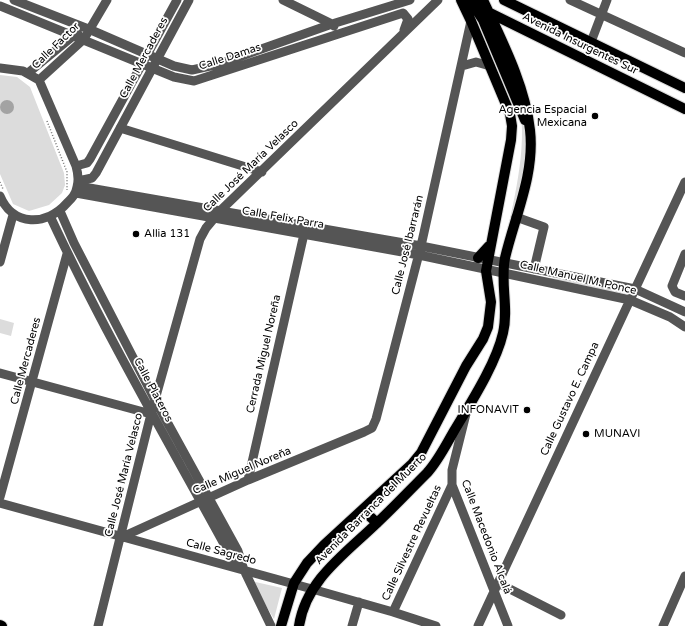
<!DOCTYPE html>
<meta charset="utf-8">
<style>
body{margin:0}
canvas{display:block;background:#fff}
</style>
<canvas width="685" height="626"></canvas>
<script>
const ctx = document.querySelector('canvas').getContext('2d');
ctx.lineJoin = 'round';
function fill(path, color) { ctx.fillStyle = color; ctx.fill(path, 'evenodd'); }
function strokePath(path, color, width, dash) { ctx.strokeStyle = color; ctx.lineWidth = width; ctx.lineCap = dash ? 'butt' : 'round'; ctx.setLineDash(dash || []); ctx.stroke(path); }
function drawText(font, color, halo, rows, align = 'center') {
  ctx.font = font + ' "Varela Round",sans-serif'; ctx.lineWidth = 3.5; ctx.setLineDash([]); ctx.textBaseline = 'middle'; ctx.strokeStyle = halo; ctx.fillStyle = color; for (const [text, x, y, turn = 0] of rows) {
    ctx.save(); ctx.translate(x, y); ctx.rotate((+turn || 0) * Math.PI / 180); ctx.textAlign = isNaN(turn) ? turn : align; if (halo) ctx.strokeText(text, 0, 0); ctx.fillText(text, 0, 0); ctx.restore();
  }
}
const green = new Path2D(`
 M 0,75 L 17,77 L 30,87 L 64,173 L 65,185 L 62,193 L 49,205 L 29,211 L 13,204 L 0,174 Z
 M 521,113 L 527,121 L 524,174 L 502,257 C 511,210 526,161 521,113 Z
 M 520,274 L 627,288 L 627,294 L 519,280 Z
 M 0,319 L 14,323 L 11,336 L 0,333 Z
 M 251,581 L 282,588 L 274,619 Z`);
const water = new Path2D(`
 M0 107a7 7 0 1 1 14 0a7 7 0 1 1-14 0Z`);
const path = new Path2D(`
 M 47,121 L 67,172 L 67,190
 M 0,182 L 3,189`);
const minor = new Path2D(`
 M 14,0 L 91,30 L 174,66 L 192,70 L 219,64 L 332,24 L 410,0
 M 283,0 L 332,24 L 334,26
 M 570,0 L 685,53
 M 0,6 L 174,77 L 194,81 L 403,13 L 408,19 L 404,30
 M 591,42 L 607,0
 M 462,66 L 476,62 L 490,66
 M 0,68 L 23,71 L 39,80 L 76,166 C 78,173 79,180 77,187 C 76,194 72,198 67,203 C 47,226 13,227 0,196
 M 28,73 L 73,36 L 78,34
 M 39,80 L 84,39 L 107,0
 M 120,128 L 262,172
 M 76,166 L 87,163 L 90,159 L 177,0
 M 78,181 L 92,178 L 96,173 L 189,0
 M 78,186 L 421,246 L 635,289 L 685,312
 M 76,193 L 419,255 L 630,300 L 670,317 L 685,327
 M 60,211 L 74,243 L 155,400 L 238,551 L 244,570 L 271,626
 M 50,216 C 104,332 169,443 230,555 L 241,568
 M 516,217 L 544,227 L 534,269
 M 685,254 L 672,286 L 675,292 L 685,296
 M 0,262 L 13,215
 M 0,373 L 151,414
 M 466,414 L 452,470 L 452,485 L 508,626
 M 248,480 L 304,234
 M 0,497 L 67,254
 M 0,503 L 312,589 L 393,612 L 436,626
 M 122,537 L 248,480 L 364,432 L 372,428 L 376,419 L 421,246 L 471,21
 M 498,583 L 561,615
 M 393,612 L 452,485
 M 98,626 L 151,414 L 200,239 L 206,228 L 221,210 L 438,0
 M 352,626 L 359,602
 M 478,626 L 685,182
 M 663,626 L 685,576`);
const major = new Path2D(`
 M 504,0 L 685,88
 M 471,2 L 483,20 L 525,120
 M 488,12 L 685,109
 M 478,258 L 489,246
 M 363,510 L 377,523
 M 0,625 L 2,626
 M 281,626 L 294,583 L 307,563 L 324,545 L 412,464 L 421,453 L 466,366 L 483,339 L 488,327 L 491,302 L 486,271 L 511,140 L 512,126 L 510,114 L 471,21 L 461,0
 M 299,626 C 306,580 345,554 377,523 C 394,507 410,490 427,473 C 438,461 446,445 454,431 C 470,404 496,364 503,333 C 509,308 500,283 505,258 C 515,216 535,174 530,130 C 525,85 502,41 483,0`);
const highway = new Path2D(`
 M 475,0 L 484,10`);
const markers = [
 [595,116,4,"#000"],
 [136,234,4,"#000"],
 [527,410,4,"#000"],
 [586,434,4,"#000"]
];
const streetNames = [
 ["Avenida Insurgentes Sur",580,44,26],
 ["Calle Factor",56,46,-44],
 ["Calle Damas",230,57,-18],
 ["Calle Mercaderes",144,58,-62],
 ["Calle José María Velasco",251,166,-44],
 ["Calle Felix Parra",283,218,10],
 ["Calle José Ibarrarán",408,245,-76],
 ["Calle Manuel M. Ponce",578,278,13],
 ["Cerrada Miguel Noreña",264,354,-77],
 ["Calle Mercaderes",26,361,-75],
 ["Calle Plateros",153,390,62],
 ["Calle Gustavo E. Campa",570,399,-65],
 ["Calle Miguel Noreña",242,471,-23],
 ["Calle José María Velasco",124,475,-76],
 ["Avenida Barranca del Muerto",371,509,-45],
 ["Calle Macedonio Alcalá",486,537,69],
 ["Calle Silvestre Revueltas",412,543,-65],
 ["Calle Sagredo",221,552,15]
];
const poiNames = [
 ["Agencia Espacial",587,110],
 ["Mexicana",587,123],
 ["Allia 131",144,234,"left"],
 ["INFONAVIT",519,410],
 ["MUNAVI",594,434,"left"]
];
fill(green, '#dcdcdc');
fill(water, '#a3a3a3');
strokePath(major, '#dbdbdb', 12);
strokePath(highway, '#dbdbdb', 14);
strokePath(path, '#777', 1.5, [1, 2]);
strokePath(minor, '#555', 9);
strokePath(major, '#000', 10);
strokePath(highway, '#000', 12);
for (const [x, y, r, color] of markers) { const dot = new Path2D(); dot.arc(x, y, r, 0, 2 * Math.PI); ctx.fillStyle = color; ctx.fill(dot); strokePath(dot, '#fff', 1.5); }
drawText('11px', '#000', '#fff', streetNames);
drawText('11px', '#000', '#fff', poiNames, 'right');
</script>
